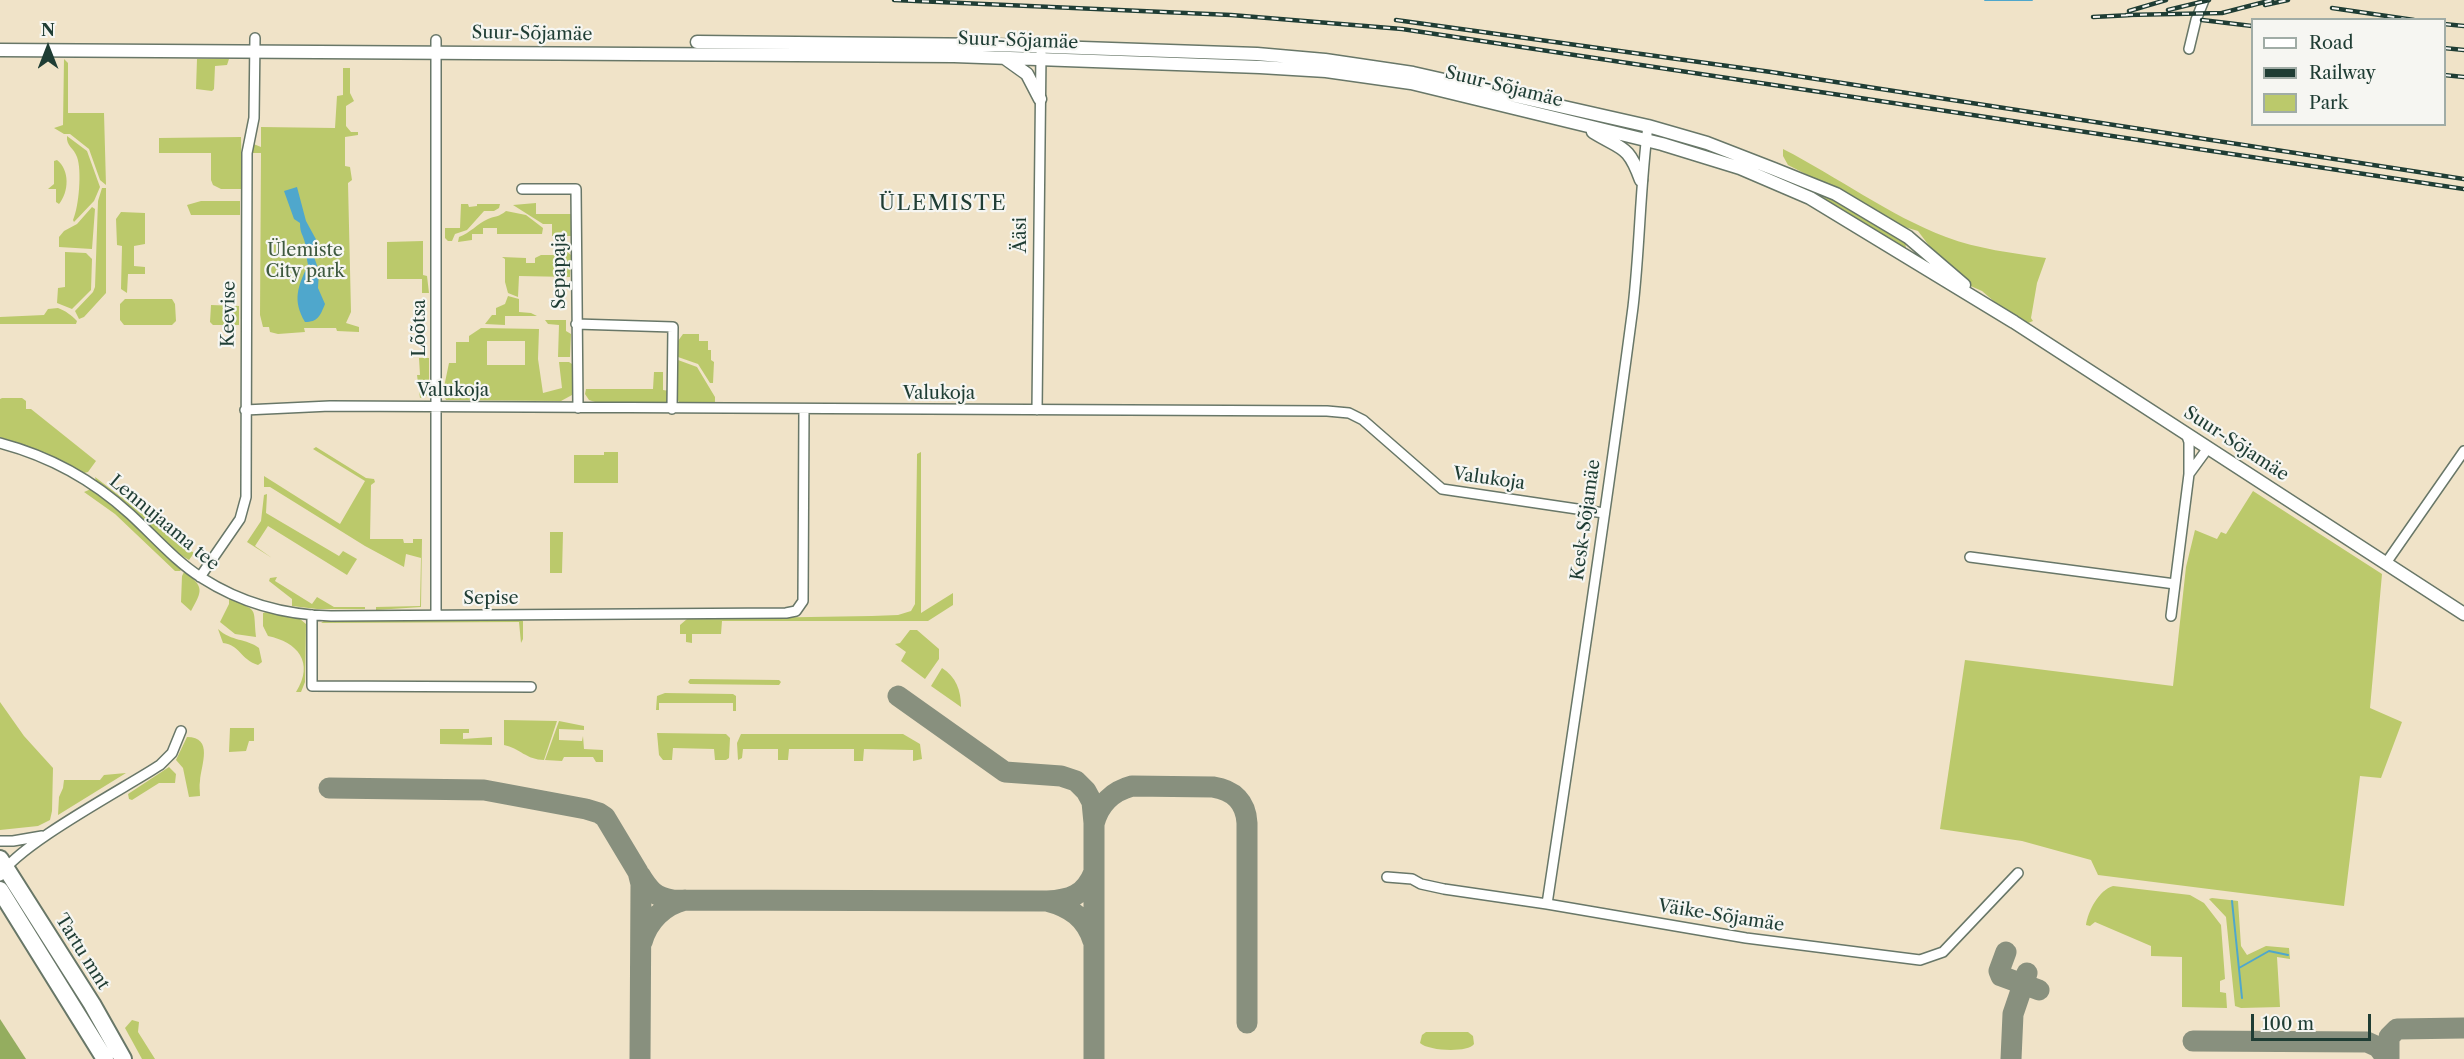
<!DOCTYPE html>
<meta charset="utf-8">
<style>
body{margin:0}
#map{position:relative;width:2464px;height:1059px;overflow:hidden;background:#f0e3c8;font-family:"Libre Caslon Text",serif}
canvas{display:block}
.legend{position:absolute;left:2251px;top:18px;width:195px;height:108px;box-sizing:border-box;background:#f6f6f2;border:2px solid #a0aca6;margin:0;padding:8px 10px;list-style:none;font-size:18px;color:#1f3d34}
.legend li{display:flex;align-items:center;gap:12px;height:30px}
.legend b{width:30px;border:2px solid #a0aca6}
.north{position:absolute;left:18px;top:18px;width:60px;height:60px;-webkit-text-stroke:4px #f6f6f2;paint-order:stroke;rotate:0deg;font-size:16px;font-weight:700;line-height:24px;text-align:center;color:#1f3d34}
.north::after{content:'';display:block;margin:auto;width:21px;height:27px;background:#1f3d34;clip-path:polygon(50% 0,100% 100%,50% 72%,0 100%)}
.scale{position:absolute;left:2251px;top:1014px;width:120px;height:27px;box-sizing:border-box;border:3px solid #1f3d34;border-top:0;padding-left:8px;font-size:18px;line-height:21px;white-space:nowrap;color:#1f3d34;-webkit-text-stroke:4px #f6f6f2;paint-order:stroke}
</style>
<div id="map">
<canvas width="2464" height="1059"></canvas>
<ul class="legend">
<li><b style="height:8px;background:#fff"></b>Road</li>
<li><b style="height:8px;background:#1f3d34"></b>Railway</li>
<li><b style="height:16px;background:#bbc96b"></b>Park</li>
</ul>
<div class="north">N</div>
<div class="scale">100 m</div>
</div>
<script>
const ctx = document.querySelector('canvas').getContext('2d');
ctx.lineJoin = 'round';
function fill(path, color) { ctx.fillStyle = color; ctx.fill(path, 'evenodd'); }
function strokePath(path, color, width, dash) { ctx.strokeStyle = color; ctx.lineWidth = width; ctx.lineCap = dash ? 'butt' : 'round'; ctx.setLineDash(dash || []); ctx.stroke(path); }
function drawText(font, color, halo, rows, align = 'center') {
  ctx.font = font + ' "Libre Caslon Text",serif'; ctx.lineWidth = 4.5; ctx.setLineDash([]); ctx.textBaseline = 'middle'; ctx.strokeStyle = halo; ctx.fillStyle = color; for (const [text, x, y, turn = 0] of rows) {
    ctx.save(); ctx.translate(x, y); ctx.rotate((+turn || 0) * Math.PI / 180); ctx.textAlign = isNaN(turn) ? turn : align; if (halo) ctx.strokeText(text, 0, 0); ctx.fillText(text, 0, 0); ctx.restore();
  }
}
const green = new Path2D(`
 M 64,59 L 68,63 L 68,113 L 104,113 L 106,185 L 100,180 L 89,149 L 70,134 L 64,134 L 54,128 L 63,125 Z
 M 197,59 L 229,59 L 227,65 L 215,66 L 214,89 L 212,91 L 196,89 Z
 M 343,68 L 350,68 L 350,93 L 354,101 L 346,106 L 346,126 L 351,132 L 358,132 L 358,135 L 345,137 L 345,166 L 350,167 L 352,180 L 348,183 L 351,312 L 346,323 L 359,327 L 359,332 L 337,331 L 336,328 L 304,328 L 305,332 L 278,334 L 270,332 L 269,327 L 263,327 L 260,315 L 261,153 L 250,153 L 251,143 L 261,147 L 261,127 L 335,128 L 337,96 L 343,95 Z
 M 67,136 L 87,151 L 100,187 L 94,201 L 74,222 L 73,220 C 79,207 82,170 77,157 C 74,148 66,146 67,136 Z
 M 241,137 L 242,189 L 221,189 L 213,185 L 211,180 L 211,153 L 159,153 L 159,138 Z
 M 1783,149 C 1838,177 1888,215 1946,237 C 1978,249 2012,253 2046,258 L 2037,283 L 2031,318 L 2033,321 L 2028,323 L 2005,309 L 2004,310 L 1982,291 L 1966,284 L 1939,259 L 1918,231 L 1898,225 L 1849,196 L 1788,165 L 1783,156 Z
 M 57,160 C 70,170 69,192 59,204 L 56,202 L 56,189 L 48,189 L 54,184 L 54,161 Z
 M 1781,178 L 1833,199 L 1905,241 L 1906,248 L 1903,249 Z
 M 102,188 L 106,188 L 106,293 L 84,317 L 79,319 L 75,311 L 93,292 L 95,287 L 98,201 Z
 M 201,201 L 240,201 L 240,215 L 191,215 L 187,205 Z
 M 536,203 L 536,214 L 572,214 L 571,236 L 552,236 L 552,224 L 543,224 L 513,205 Z
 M 461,204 L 468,204 L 469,207 L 477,206 L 477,204 L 500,204 L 499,208 L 494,211 L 484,211 L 467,230 L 455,234 L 452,241 L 448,241 L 445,238 L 445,228 L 460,228 Z
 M 92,207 L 95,209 L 92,249 L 59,247 L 59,237 L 64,231 L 77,224 Z
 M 506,211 L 526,215 L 543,228 L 542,234 L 497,234 L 497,228 L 483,228 L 483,234 L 472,234 L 472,240 L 458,242 L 459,237 C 470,233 477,224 488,219 C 495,216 499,217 506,211 Z
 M 121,212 L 145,213 L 145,244 L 134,246 L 134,266 L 145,267 L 145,274 L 128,274 L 127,293 L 121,289 L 122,246 L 117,245 L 116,219 Z
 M 423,241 L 423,275 L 427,276 L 429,293 L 422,293 L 422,279 L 387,279 L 387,242 Z
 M 565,250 L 571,255 L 570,277 L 519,276 L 518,297 L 508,293 L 505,282 L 505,259 L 502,257 L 526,258 L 526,263 L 535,263 L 535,258 L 541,255 L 564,255 Z
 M 65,252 L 86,253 L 92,259 L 91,290 L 72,309 L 57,303 L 58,288 L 65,287 Z
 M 508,296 L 519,299 L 519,312 L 531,313 L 537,316 L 505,316 L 505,325 L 485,324 L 492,315 L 496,315 L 496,308 L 505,304 Z
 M 125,299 L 172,299 L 175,304 L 176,321 L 172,325 L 124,325 L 120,320 L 120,304 Z
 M 211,305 L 239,306 L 239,325 L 213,325 L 210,322 Z
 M 58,308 C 66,311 71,315 77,321 L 76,324 L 0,324 L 0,317 L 44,315 L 48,309 Z
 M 545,320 L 566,320 L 566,331 L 571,334 L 570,357 L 558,357 L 559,325 L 548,324 Z
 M 481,328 L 539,329 L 538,359 L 543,393 L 562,388 L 559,362 L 569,362 L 572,364 L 572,395 L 561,401 L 446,400 L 443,393 L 450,393 L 450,387 L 444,387 L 449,363 L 456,363 L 456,342 L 469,342 L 469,336 ZM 487,341 L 525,341 L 525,365 L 487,365 Z
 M 683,334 L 699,334 L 699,341 L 708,341 L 708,350 L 711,350 L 711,360 L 714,362 L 713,383 L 710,383 L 698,364 L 678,357 L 678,341 Z
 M 419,358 L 429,358 L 429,395 L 420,398 L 417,375 L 420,375 Z
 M 678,360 L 697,367 L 715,397 L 715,402 L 679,402 L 676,397 Z
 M 654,372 L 663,372 L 663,390 L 669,391 L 667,402 L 595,402 L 589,400 L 585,394 L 586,389 L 653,389 Z
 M 2,398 L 22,398 L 26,401 L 26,409 L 31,409 L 96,461 L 88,472 L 84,473 L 36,449 L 0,437 L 0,399 Z
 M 316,447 L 366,478 L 374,479 L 375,482 L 371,485 L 370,539 L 403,539 L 404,543 L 413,543 L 413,539 L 422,539 L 421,607 L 376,610 L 376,607 L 420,606 L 421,558 L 406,554 L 404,567 L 365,546 L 270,487 L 264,487 L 264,470 L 264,476 L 340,524 L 365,481 L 313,449 Z
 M 604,452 L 618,452 L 618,483 L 574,483 L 574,455 L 604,455 Z
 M 921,452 L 921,613 L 953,593 L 953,605 L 928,621 L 722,621 L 721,634 L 692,634 L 692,643 L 686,642 L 686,634 L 680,634 L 680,625 L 687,619 L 872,616 L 898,615 L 911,611 L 915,604 L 917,458 L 917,454 Z
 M 95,477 L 194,553 L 189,560 L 176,552 L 131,509 L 96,481 Z
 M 91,489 L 121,513 L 182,569 L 180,571 L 175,571 L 115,514 L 84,492 Z
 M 2253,491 L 2382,574 L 2370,708 L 2402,722 L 2381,778 L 2360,776 L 2344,906 L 2098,875 L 2091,860 L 2022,841 L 1940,829 L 1965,660 L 2173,686 L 2186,567 L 2195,530 L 2217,539 L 2221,532 L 2226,534 Z
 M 267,494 L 266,513 L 339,556 L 343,551 L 357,559 L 347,575 L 268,526 L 255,546 L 272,558 L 247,542 L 261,521 L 264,495 Z
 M 550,532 L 563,532 L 562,573 L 550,573 Z
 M 184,572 C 204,586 203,590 191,611 L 181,602 L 182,576 Z
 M 277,577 L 275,581 L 312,604 L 317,597 L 334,607 L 365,607 L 365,609 L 317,609 L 292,606 L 292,599 L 269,581 L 270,578 Z
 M 229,599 C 259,611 253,606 256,637 L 235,634 L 220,622 L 229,604 Z
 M 266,612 L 300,619 L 306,624 L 305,682 L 301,692 L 296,692 C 315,662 297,642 268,636 L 263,626 L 263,613 Z
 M 520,619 L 523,621 L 523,639 L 521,643 L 519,622 L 321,623 L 324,621 Z
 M 218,629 C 232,642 246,638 259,648 L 262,662 L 258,665 C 240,659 240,645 223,643 Z
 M 910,630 L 917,630 L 939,649 L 939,659 L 925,679 L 901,661 L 906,652 L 895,644 L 900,643 Z
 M 942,668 C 956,677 961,690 961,707 L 931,686 Z
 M 690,679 L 779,680 L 781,682 L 779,685 L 690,684 L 688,682 Z
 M 665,693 L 733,694 L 736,696 L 736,711 L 733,711 L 733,703 L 659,703 L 659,710 L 656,710 L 657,696 Z
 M 0,702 L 24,736 L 53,768 L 52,811 L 50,820 L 38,826 L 0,830 Z
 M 504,720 L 557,721 L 544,760 C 527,760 519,748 504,745 Z
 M 559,721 L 584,726 L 584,730 L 559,729 L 559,740 L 582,741 L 583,736 L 584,749 L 603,750 L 603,762 L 596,762 L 593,757 L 564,757 L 562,761 L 545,760 Z
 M 230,728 L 254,728 L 254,741 L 249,741 L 246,751 L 229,752 Z
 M 440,729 L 469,729 L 469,733 L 463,733 L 463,739 L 492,737 L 492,745 L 440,744 Z
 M 657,733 L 726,734 L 730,738 L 729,758 L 726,760 L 715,760 L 714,749 L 673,748 L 672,760 L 663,760 L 659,755 Z
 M 741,734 L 903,734 L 920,744 L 922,759 L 913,761 L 913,750 L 864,749 L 863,761 L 854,761 L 854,749 L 789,749 L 788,760 L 778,760 L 778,749 L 743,749 L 742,758 L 738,760 L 737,743 Z
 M 187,737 C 214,737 201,765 200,781 C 199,786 200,791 200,796 L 189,797 L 183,768 L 176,760 Z
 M 169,767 L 176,774 L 175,783 L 159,783 L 132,800 L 129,799 L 128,794 Z
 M 126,773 L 58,815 L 59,797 L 63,788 L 64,780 L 100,780 L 104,775 Z
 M 2113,886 L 2190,895 L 2204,903 L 2221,925 L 2225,979 L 2220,981 L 2220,992 L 2226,993 L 2227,1008 L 2182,1007 L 2182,957 L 2151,956 L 2151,946 L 2095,922 L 2090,926 L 2086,925 C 2088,911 2099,890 2113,886 Z
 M 2212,898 L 2238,901 L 2241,946 L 2247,955 L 2266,946 L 2289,948 L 2290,959 L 2277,957 L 2280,1007 L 2241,1008 L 2235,1006 L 2226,917 L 2209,899 Z
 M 132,1020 L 139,1022 L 138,1032 L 155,1059 L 142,1059 L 125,1028 Z
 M 1426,1032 L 1468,1032 L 1473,1036 L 1474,1044 C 1468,1053 1428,1051 1420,1043 L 1422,1035 Z`);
const forest = new Path2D(`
 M 0,1019 L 26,1059 L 0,1059 Z`);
const water = new Path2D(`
 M 297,187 L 306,221 L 318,243 L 314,257 L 319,271 L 318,288 L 325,304 C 320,316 318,322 305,322 C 292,300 298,286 308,265 C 306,258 307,250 305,243 C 303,234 300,234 300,223 L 294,219 L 284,191 Z`);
const stream = new Path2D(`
 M 1985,0 L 2032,0
 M 2232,901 L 2242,998
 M 2239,968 L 2269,951 L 2288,955`);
const taxiway = new Path2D(`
 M 898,696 L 1005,772 L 1061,776 L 1076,781 L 1086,791 L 1092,802 L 1094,823
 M 329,788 L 484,790 L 586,809 L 599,813 L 605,817 L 638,872 L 641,884 L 640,1059
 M 640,875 C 649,890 655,897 673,900 L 1047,901 C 1070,900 1085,895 1094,872
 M 1047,901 C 1070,907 1086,918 1093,941
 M 642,942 C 648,921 664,905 685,900
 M 2006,952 L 1999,971 L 2001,976 L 2039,990
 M 2193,1041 L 2367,1042 L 2378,1047 L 2387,1059
 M 1094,1059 L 1094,824 C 1099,804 1113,791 1132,786 L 1213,787 C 1234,790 1246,802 1247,823 L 1247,1023
 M 2011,1059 L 2013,1014 L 2027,973
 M 2389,1059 L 2389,1037 L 2397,1029 L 2464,1028`);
const street = new Path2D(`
 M 2189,49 L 2196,20 L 2204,0
 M 522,189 L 576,189 L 578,408
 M 576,324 L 673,327 L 672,409
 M 245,410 L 330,406 L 1327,411 L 1349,413 L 1363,420 L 1442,489 L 1604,513
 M 1037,410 L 1041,53
 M 0,443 C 49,456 93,480 130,514 C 154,536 175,561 202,578 C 241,603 285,615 331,616 L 786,613 L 796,611 L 803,601 L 804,409
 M 2189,474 L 2208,448
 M 1970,557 L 2175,584
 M 2386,563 L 2464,451
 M 200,577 L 240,519 L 246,497 L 247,153 L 254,118 L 255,38
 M 312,615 L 312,686 L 531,687
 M 436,615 L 436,40
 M 2171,616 L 2189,474 L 2189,442 L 2186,433
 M 0,841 L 13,841 L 42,836
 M 0,876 C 17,845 125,788 160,765 L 172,753 L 181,731
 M 1387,877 L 1412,879 L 1421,884 L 1444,889 L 1547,904 L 1746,938 L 1920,960 L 1943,952 L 2018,873
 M 1547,904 C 1577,705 1607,506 1633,307 C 1640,247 1640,186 1648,126`);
const secondary = new Path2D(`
 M 697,42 L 995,45 L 1257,54 L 1325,60 L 1413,73 L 1648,126 L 1707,143 L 1774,169 L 1836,194 L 1908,237 L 1964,285
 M 0,50 L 954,56 L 1260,67 L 1326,71 L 1411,83 L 1662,144 L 1740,168 L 1810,198 L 2014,322 L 2464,614
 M 1006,59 L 1027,74 L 1040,99
 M 1593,132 C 1622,150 1628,144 1641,180`);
const highway = new Path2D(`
 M 0,859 L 92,1004 L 123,1059
 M 0,890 L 105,1059`);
const rail = new Path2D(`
 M 894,0 L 1231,15 L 1402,29 L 2464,189
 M 2265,5 L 2288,0
 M 2332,8 L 2414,20
 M 2168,10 L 2209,0
 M 2129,11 L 2166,0
 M 2126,15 L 2222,13 L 2272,0
 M 2093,17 L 2132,15
 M 1396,20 L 1771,72 L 2464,179
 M 2202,20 L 2252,26
 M 2444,24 L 2464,26
 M 2444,48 L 2464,50
 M 2444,75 L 2464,77`);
const streetNames = [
 ["Suur-Sõjamäe",532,34,1],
 ["Suur-Sõjamäe",1018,41,2],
 ["Suur-Sõjamäe",1504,87,14],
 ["Ääsi",1021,235,-90],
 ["Sepapaja",560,271,-90],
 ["Keevise",229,314,-89],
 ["Lõõtsa",420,328,-90],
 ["Valukoja",453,391],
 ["Valukoja",939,394],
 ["Suur-Sõjamäe",2236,444,33],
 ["Valukoja",1489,479,8],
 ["Kesk-Sõjamäe",1586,520,-82],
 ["Lennujaama tee",164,523,40],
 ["Sepise",491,599],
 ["Väike-Sõjamäe",1721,916,9],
 ["Tartu mnt",82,952,58]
];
const parkNames = [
 ["Ülemiste",305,251],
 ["City park",305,272]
];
const quarterNames = [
 ["ÜLEMISTE",943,204]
];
fill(green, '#bbc96b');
fill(forest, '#94ad5f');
fill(water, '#4fa7cc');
strokePath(stream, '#4fa7cc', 2);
strokePath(taxiway, '#88907e', 21);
strokePath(street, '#687768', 12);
strokePath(secondary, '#687768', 15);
strokePath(highway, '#687768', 20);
strokePath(street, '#fff', 9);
strokePath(secondary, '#fff', 12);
strokePath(highway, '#fff', 16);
strokePath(rail, '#1f3d34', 4.5);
strokePath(rail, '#f6f6f2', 2, [7]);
drawText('18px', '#1f3d34', '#f6f6f2', streetNames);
drawText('18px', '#3e593f', '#f6f6f2', parkNames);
ctx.letterSpacing = '1.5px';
drawText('21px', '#1f3d34', '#f6f6f2', quarterNames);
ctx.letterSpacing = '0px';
</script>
